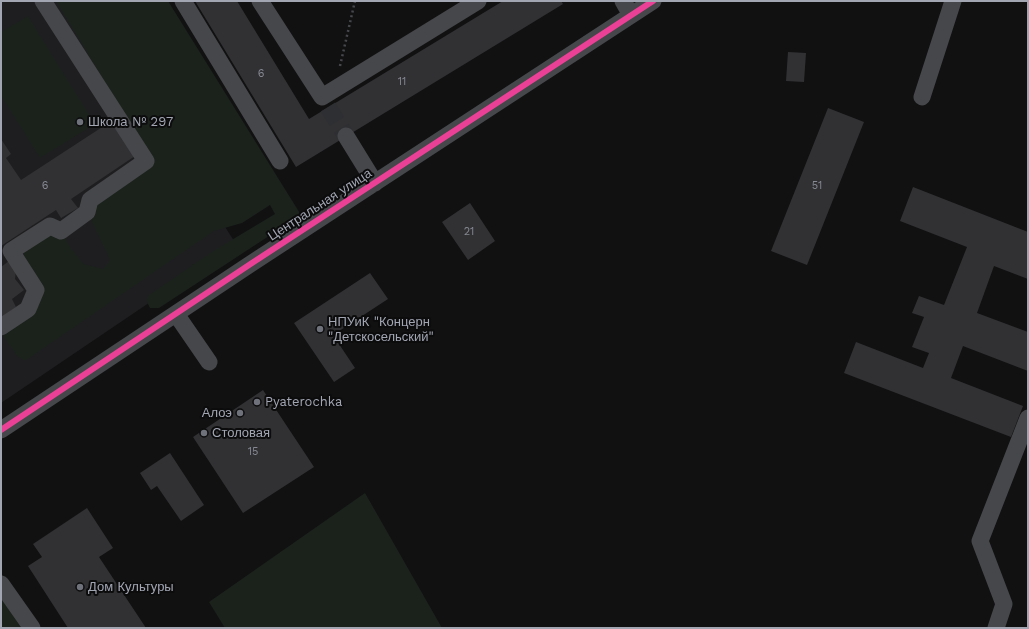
<!DOCTYPE html>
<meta charset="utf-8">
<style>
body{margin:0}
#map{position:relative;width:1029px;height:629px;overflow:hidden;background:#111112;font-family:"Work Sans",sans-serif}
canvas{display:block}
.frame{position:absolute;inset:0;border:2px solid #a2a6b3;pointer-events:none}
</style>
<div id="map">
<canvas width="1029" height="629"></canvas>
<div class="frame"></div>
</div>
<script>
const ctx = document.querySelector('canvas').getContext('2d');
ctx.lineJoin = 'round';
function fill(path, color) { ctx.fillStyle = color; ctx.fill(path, 'evenodd'); }
function strokePath(path, color, width, dash) { ctx.strokeStyle = color; ctx.lineWidth = width; ctx.lineCap = dash ? 'butt' : 'round'; ctx.setLineDash(dash || []); ctx.stroke(path); }
function drawText(font, color, halo, rows, align = 'center') {
  ctx.font = font + ' "Work Sans",sans-serif'; ctx.lineWidth = 4; ctx.setLineDash([]); ctx.textBaseline = 'middle'; ctx.strokeStyle = halo; ctx.fillStyle = color; for (const [text, x, y, turn = 0] of rows) {
    ctx.save(); ctx.translate(x, y); ctx.rotate((+turn || 0) * Math.PI / 180); ctx.textAlign = isNaN(turn) ? turn : align; if (halo) ctx.strokeText(text, 0, 0); ctx.fillText(text, 0, 0); ctx.restore();
  }
}
const built = new Path2D(`
 M 1,1 L 81,1 L 236,244 L 1,403 Z`);
const green = new Path2D(`
 M 56,1 L 168,1 L 301,215 L 159,308 L 150,308 L 146,300 L 149,295 L 210,253 L 275,214 L 270,205 L 242,223 L 214,231 L 25,361 L 17,356 L 3,336 L 33,315 L 23,259 L 24,253 L 51,235 L 65,237 L 70,247 L 84,264 L 103,269 L 110,260 L 92,222 L 95,206 L 152,160 Z
 M 28,16 L 95,124 L 40,158 L 1,96 L 1,32 Z
 M 365,493 L 442,628 L 225,628 L 209,602 Z
 M 1,596 L 24,628 L 1,628 Z`);
const building = new Path2D(`
 M 195,1 L 237,1 L 309,119 L 503,1 L 561,1 L 563,4 L 296,167 Z
 M 788,52 L 806,53 L 804,82 L 786,81 Z
 M 828,108 L 864,122 L 807,265 L 771,251 Z
 M 113,120 L 135,156 L 71,199 L 78,208 L 61,218 L 56,210 L 1,246 L 1,139 L 11,154 L 6,158 L 21,180 Z
 M 913,187 L 1028,232 L 1028,279 L 994,266 L 977,313 L 1028,332 L 1028,371 L 963,346 L 951,378 L 1023,406 L 1011,437 L 844,373 L 856,342 L 923,368 L 929,353 L 912,347 L 924,317 L 912,313 L 919,296 L 944,305 L 967,247 L 900,221 Z
 M 470,203 L 495,241 L 468,260 L 442,222 Z
 M 9,261 L 16,270 L 15,279 L 24,290 L 12,299 L 16,307 L 1,318 L 1,267 Z
 M 370,273 L 388,299 L 333,335 L 355,368 L 334,382 L 294,323 Z
 M 263,390 L 314,467 L 243,513 L 193,437 Z
 M 170,453 L 204,505 L 181,521 L 157,486 L 151,490 L 140,473 Z
 M 87,508 L 113,548 L 99,557 L 146,628 L 68,628 L 28,566 L 42,557 L 33,544 Z`);
const minorTunnel = new Path2D(`
 M 328,107 L 346,136`);
const path = new Path2D(`
 M 340,66 L 355,1`);
const minor = new Path2D(`
 M 183,1 L 280,161
 M 260,1 L 322,97 L 478,1
 M 623,1 L 631,15
 M 922,97 L 953,1
 M 346,136 L 375,183
 M 176,314 L 209,362
 M 1,327 L 28,309 L 36,290 L 11,251 L 50,226 L 61,231 L 87,212 L 90,200 L 146,161 L 43,1
 M 1,430 L 252,263 L 653,1
 M 1,584 L 32,628
 M 996,628 L 1004,604 L 980,541 L 1028,418`);
const cycleway = new Path2D(`
 M 1,430 L 252,263 L 653,1`);
const markers = [
 [80,122,4,"#6f727b"],
 [320,329,4,"#6f727b"],
 [257,402,4,"#6f727b"],
 [240,413,4,"#6f727b"],
 [204,433,4,"#6f727b"],
 [80,587,4,"#6f727b"]
];
const numberNames = [
 ["6",261,74],
 ["11",402,82],
 ["6",45,186],
 ["51",817,186],
 ["21",469,232],
 ["15",253,452]
];
const poiNames = [
 ["Школа № 297",88,122],
 ["НПУиК \"Концерн",328,322],
 ["\"Детскосельский\"",328,337],
 ["Pyaterochka",265,402],
 ["Алоэ",232,413,"right"],
 ["Столовая",212,433],
 ["Дом Культуры",88,587]
];
const streetNames = [
 ["Центральная улица",320,205,-33]
];
fill(built, '#1e1e20');
fill(green, '#1b221c');
fill(building, '#313134');
strokePath(minorTunnel, '#2e2f32', 17, [17, 8]);
strokePath(path, '#47484c', 2.5, [2, 3]);
strokePath(minor, '#46474a', 17);
strokePath(cycleway, '#ea4096', 6);
for (const [x, y, r, color] of markers) { const dot = new Path2D(); dot.arc(x, y, r, 0, 2 * Math.PI); ctx.fillStyle = color; ctx.fill(dot); strokePath(dot, '#0c0c0d', 1.5); }
drawText('11px', '#868993', null, numberNames);
drawText('13px', '#a2a6b3', '#0c0c0d', poiNames, 'left');
drawText('13px', '#a2a6b3', '#0c0c0d', streetNames);
</script>
